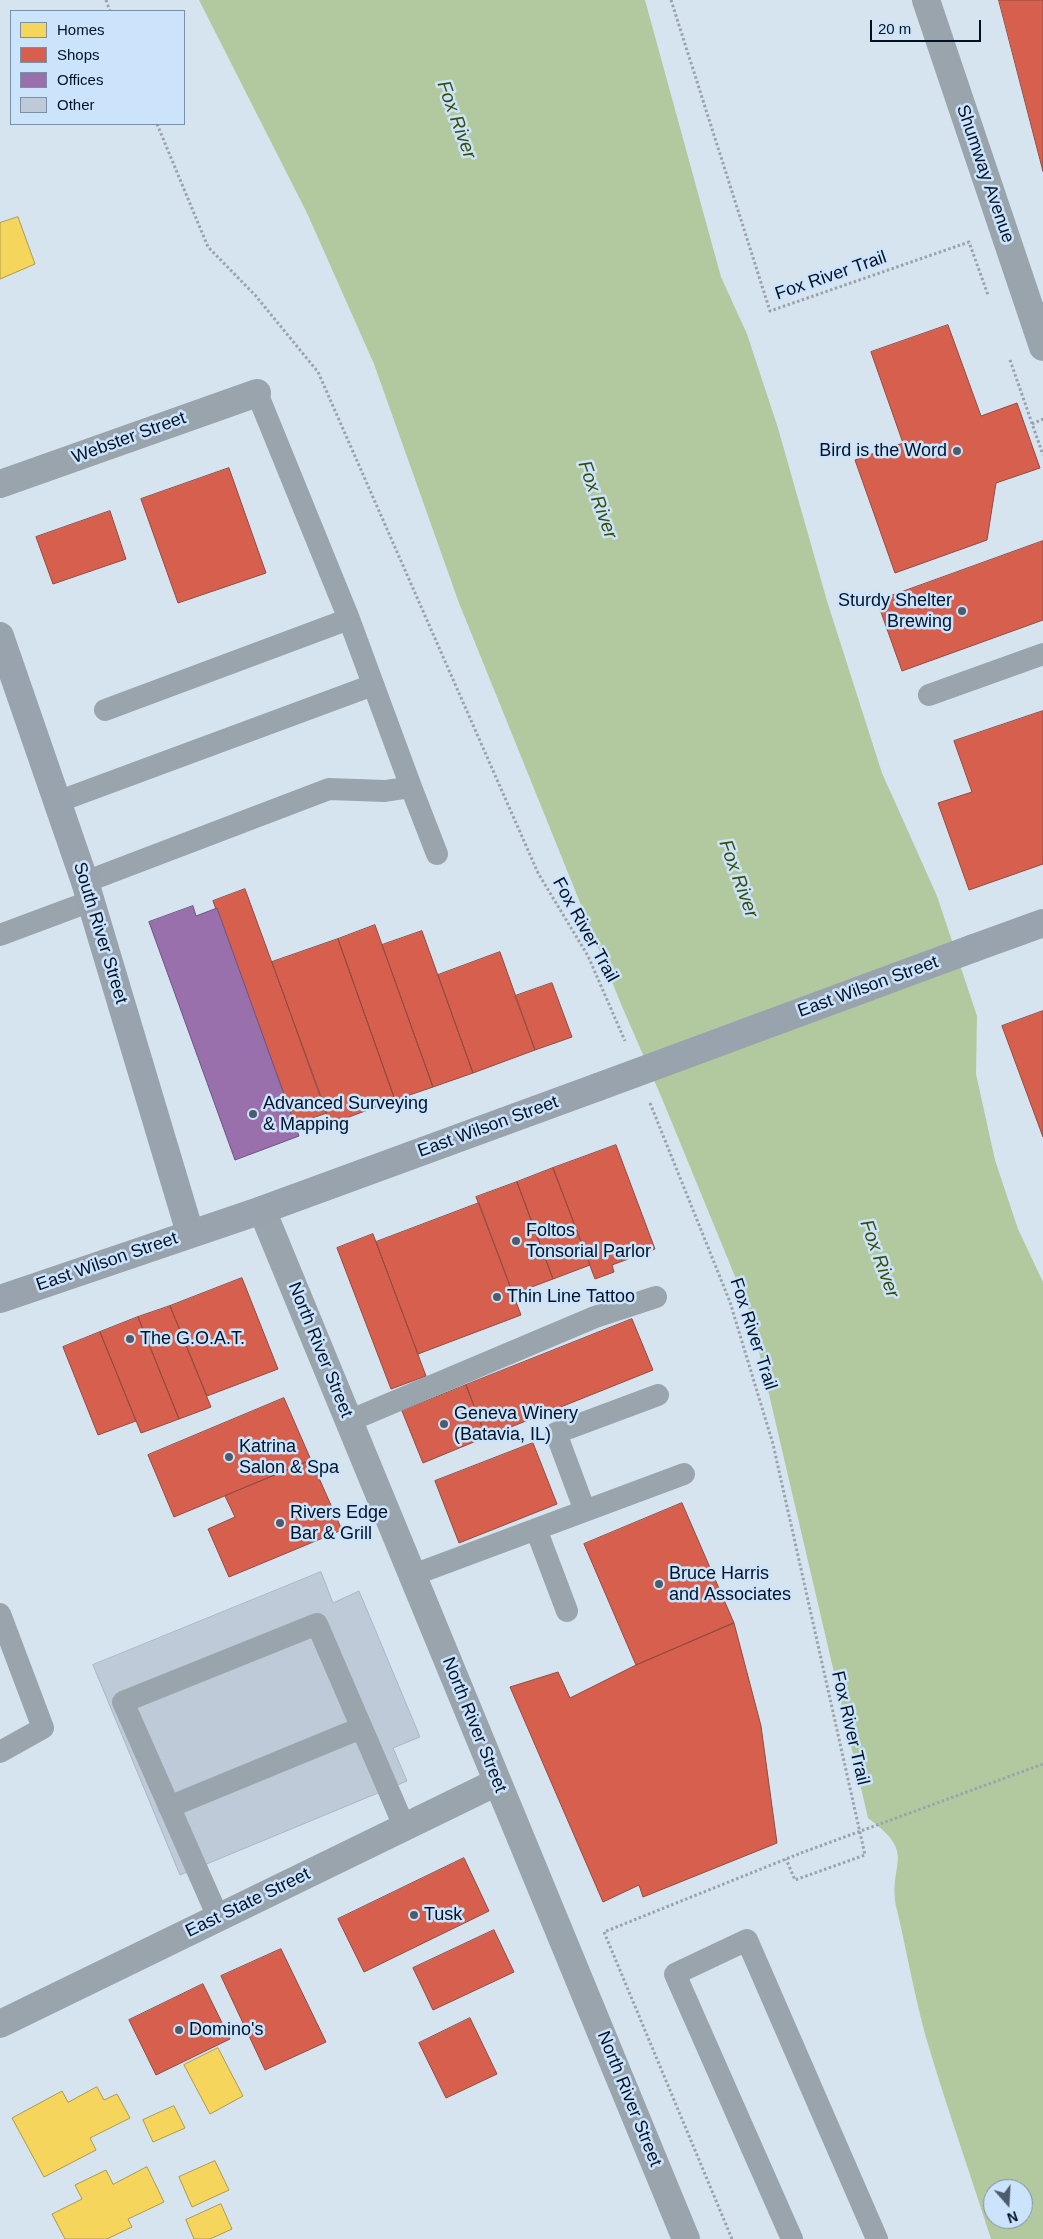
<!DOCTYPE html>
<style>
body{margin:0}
#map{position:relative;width:1043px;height:2239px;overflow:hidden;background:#d6e4f0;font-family:Arial,sans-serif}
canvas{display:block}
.legend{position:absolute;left:10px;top:10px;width:175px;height:115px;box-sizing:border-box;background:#cce4fb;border:1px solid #7a90a6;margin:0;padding:6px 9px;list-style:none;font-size:15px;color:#001226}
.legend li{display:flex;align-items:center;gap:10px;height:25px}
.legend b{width:25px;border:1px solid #7a90a6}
.north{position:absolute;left:983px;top:2179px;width:50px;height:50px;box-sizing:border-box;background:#cce4fb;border:1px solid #7a90a6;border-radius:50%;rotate:161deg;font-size:14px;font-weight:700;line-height:20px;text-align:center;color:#001226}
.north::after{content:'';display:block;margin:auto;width:18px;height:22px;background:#4b5c6d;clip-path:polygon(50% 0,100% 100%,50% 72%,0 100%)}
.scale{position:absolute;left:870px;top:20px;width:111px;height:22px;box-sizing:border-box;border:2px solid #001226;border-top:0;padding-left:6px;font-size:15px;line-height:18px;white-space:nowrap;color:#001226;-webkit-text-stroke:4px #cce4fb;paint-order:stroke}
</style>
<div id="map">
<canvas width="1043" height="2239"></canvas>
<ul class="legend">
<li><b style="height:14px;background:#f6d55c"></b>Homes</li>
<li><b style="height:14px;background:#d6604d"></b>Shops</li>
<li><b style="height:14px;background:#9970ab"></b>Offices</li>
<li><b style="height:14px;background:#bfcad8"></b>Other</li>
</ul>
<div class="north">N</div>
<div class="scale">20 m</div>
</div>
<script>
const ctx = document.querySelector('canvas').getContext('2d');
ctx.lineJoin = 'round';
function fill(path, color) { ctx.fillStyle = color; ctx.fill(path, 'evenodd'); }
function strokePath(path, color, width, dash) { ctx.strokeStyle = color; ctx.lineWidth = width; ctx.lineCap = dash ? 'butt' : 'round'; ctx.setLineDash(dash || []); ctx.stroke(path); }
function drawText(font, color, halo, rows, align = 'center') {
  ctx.font = font + ' Arial,sans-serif'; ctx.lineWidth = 5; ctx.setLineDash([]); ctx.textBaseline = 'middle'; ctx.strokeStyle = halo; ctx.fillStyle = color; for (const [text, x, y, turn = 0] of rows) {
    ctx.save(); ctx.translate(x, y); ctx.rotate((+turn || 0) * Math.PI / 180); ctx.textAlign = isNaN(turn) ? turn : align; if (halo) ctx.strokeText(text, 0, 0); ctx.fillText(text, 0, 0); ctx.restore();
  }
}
const water = new Path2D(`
 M 199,0 L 645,0 L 721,277 L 747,334 L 778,428 L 827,601 L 882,773 L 937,896 L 977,1016 L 976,1074 L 995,1160 L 1018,1229 L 1043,1282 L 1043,2239 L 991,2239 C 971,2176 949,2114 930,2051 C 916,2005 908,1957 897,1910 C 886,1863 920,1856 868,1818 L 750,1313 L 663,1101 L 621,1004 L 459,603 L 374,364 L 307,213 ZM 993,2189 L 1023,2189 L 1023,2219 L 993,2219 Z`);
const homes = new Path2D(`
 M 18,217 L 35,264 L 0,279 L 0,223 Z
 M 218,2048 L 243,2096 L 210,2114 L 184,2065 Z
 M 97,2087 L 104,2100 L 117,2094 L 130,2118 L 90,2138 L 96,2150 L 44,2177 L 12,2118 L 62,2091 L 68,2102 Z
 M 174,2106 L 185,2128 L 153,2142 L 143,2120 Z
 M 215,2161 L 229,2190 L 192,2207 L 179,2177 Z
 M 147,2167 L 164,2202 L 128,2219 L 132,2227 L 107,2239 L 65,2239 L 52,2214 L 82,2199 L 75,2185 L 106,2170 L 113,2184 Z
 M 221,2204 L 232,2229 L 210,2239 L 194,2239 L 186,2220 Z`);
const shops = new Path2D(`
 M 999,0 L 1043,0 L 1043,171 Z
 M 948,325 L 981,416 L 1017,403 L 1040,468 L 996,483 L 987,540 L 895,573 L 855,460 L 903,443 L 871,352 Z
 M 229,468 L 266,573 L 178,603 L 141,499 Z
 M 110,511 L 126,559 L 53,584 L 36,537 Z
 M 1043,541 L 1043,620 L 902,671 L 877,601 Z
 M 1043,711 L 1043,864 L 969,890 L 938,803 L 972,792 L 954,741 Z
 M 245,889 L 327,1113 L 295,1124 L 213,901 Z
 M 375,925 L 433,1087 L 395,1100 L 338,939 Z
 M 422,931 L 473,1073 L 433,1087 L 382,945 Z
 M 338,939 L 395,1100 L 330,1124 L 272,962 Z
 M 500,952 L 535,1050 L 473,1073 L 438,975 Z
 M 552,983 L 572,1037 L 535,1050 L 515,996 Z
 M 1043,1011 L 1043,1137 L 1002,1026 Z
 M 616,1145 L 655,1249 L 612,1265 L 614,1272 L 595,1279 L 553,1168 Z
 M 553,1168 L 590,1265 L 553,1279 L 517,1182 Z
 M 517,1182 L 553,1279 L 513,1294 L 476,1197 Z
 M 479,1203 L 521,1315 L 418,1354 L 376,1242 Z
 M 373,1234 L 426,1376 L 391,1389 L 337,1248 Z
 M 242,1278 L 278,1369 L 207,1396 L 170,1306 Z
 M 170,1306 L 211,1407 L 179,1419 L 138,1317 Z
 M 138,1317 L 179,1419 L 141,1433 L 100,1332 Z
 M 632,1319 L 653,1370 L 486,1437 L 466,1385 Z
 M 100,1332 L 136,1421 L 98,1435 L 63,1347 Z
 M 466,1385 L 486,1437 L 423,1463 L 402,1411 Z
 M 284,1398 L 311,1460 L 174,1517 L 148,1455 Z
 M 533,1443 L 557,1504 L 459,1543 L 435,1481 Z
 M 311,1460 L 342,1530 L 229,1577 L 208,1529 L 235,1517 L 225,1496 Z
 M 682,1503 L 734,1623 L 636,1665 L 584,1544 Z
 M 734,1623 L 761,1726 L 777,1843 L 643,1897 L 639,1885 L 603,1902 L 510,1687 L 558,1672 L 570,1698 L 636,1665 Z
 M 464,1858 L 489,1911 L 364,1972 L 338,1919 Z
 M 494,1930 L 514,1972 L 433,2010 L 413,1968 Z
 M 281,1949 L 326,2042 L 265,2070 L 221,1976 Z
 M 203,1984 L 230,2039 L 156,2075 L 129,2020 Z
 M 470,2018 L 497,2074 L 446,2098 L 419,2043 Z`);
const offices = new Path2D(`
 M 193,906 L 196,916 L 217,908 L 299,1136 L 235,1160 L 149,922 Z`);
const building = new Path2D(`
 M 321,1572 L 333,1603 L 359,1591 L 420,1737 L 393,1748 L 407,1781 L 180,1875 L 93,1665 Z`);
const path = new Path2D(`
 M 106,0 L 110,11
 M 671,0 L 770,311 L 969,242 L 988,295
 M 157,124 L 208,247 L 255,295 L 318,372 L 538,873 L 588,956 L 625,1041
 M 1010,360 L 1043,455
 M 1032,424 L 1043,419
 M 650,1103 L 730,1302 L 773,1444 L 865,1855 L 795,1880 L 786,1859
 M 732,2239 L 604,1932 L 801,1853`);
const lane = new Path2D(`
 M 257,393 L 349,619 L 411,787
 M 929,695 L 1043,654
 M 105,710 L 349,619
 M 57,802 L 373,685
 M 85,882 L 329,789 L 385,791 L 411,787 L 437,854
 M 0,935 L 91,901
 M 349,1421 L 595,1317 L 656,1297
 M 585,1511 L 556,1433 L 658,1395
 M 536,1529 L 567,1611
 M 413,1575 L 684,1474
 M 0,1614 L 43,1728 L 0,1752
 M 169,1807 L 361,1728
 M 218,1917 L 123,1702 L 317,1624 L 404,1826
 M 792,2239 L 675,1974 L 747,1940 L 877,2239`);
const street = new Path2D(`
 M 926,0 L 1043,347
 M 0,484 L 257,393
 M 262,1210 L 686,2239
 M 0,2024 L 497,1782`);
const secondary = new Path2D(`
 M 0,636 L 85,882 L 190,1233
 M 974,948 L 1043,923
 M 0,1299 L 262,1210 L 598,1087`);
const pathBridge = new Path2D(`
 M 801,1853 L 1043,1764`);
const secondaryBridge = new Path2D(`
 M 598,1087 L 974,948`);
const markers = [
 [957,451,5,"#4b5c6d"],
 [962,611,5,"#4b5c6d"],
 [253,1114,5,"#4b5c6d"],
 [516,1241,5,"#4b5c6d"],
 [497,1297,5,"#4b5c6d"],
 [130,1339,5,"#4b5c6d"],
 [444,1424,5,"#4b5c6d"],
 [229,1457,5,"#4b5c6d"],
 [280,1523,5,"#4b5c6d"],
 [659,1584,5,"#4b5c6d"],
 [414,1915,5,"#4b5c6d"],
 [179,2030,5,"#4b5c6d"]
];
const streetNames = [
 ["Shumway Avenue",985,174,71],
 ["Fox River Trail",831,276,-19],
 ["Webster Street",129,438,-20],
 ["Fox River Trail",585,930,61],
 ["South River Street",100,933,73],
 ["East Wilson Street",868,987,-20],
 ["East Wilson Street",488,1127,-20],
 ["East Wilson Street",107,1262,-19],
 ["Fox River Trail",753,1334,72],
 ["North River Street",320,1350,68],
 ["North River Street",474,1725,68],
 ["Fox River Trail",850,1728,77],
 ["East State Street",248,1903,-26],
 ["North River Street",629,2099,68]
];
const poiNames = [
 ["Bird is the Word",947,451,"right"],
 ["Sturdy Shelter",952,601,"right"],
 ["Brewing",952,622,"right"],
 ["Advanced Surveying",263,1104],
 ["& Mapping",263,1125],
 ["Foltos",526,1231],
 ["Tonsorial Parlor",526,1252],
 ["Thin Line Tattoo",507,1297],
 ["The G.O.A.T.",140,1339],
 ["Geneva Winery",454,1414],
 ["(Batavia, IL)",454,1435],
 ["Katrina",239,1447],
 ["Salon & Spa",239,1468],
 ["Rivers Edge",290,1513],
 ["Bar & Grill",290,1534],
 ["Bruce Harris",669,1574],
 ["and Associates",669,1595],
 ["Tusk",424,1915],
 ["Domino's",189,2030]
];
const waterNames = [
 ["Fox River",456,120,70],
 ["Fox River",597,500,70],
 ["Fox River",738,879,70],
 ["Fox River",879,1259,70]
];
fill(water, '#b2c9a0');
fill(homes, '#f6d55c');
strokePath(homes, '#ac9a4c', 1);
fill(shops, '#d6604d');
strokePath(shops, '#964941', 1);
fill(offices, '#9970ab');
strokePath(offices, '#6b5483', 1);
fill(building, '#bfcad8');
strokePath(building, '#aab5c7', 1);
strokePath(path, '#9aa3ab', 3, [2.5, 2.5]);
strokePath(lane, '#9aa4ad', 22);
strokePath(street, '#9aa4ad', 28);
strokePath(secondary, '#99a3ae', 28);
strokePath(pathBridge, '#9aa3ab', 3, [2.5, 2.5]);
strokePath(secondaryBridge, '#99a3ae', 28);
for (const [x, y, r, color] of markers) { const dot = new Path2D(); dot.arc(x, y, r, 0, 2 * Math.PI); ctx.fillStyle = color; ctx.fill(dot); strokePath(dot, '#cce4fb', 2); }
drawText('18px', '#001226', '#cce4fb', streetNames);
drawText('18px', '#001226', '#cce4fb', poiNames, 'left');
drawText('italic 19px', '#374d06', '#cce4fb', waterNames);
</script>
